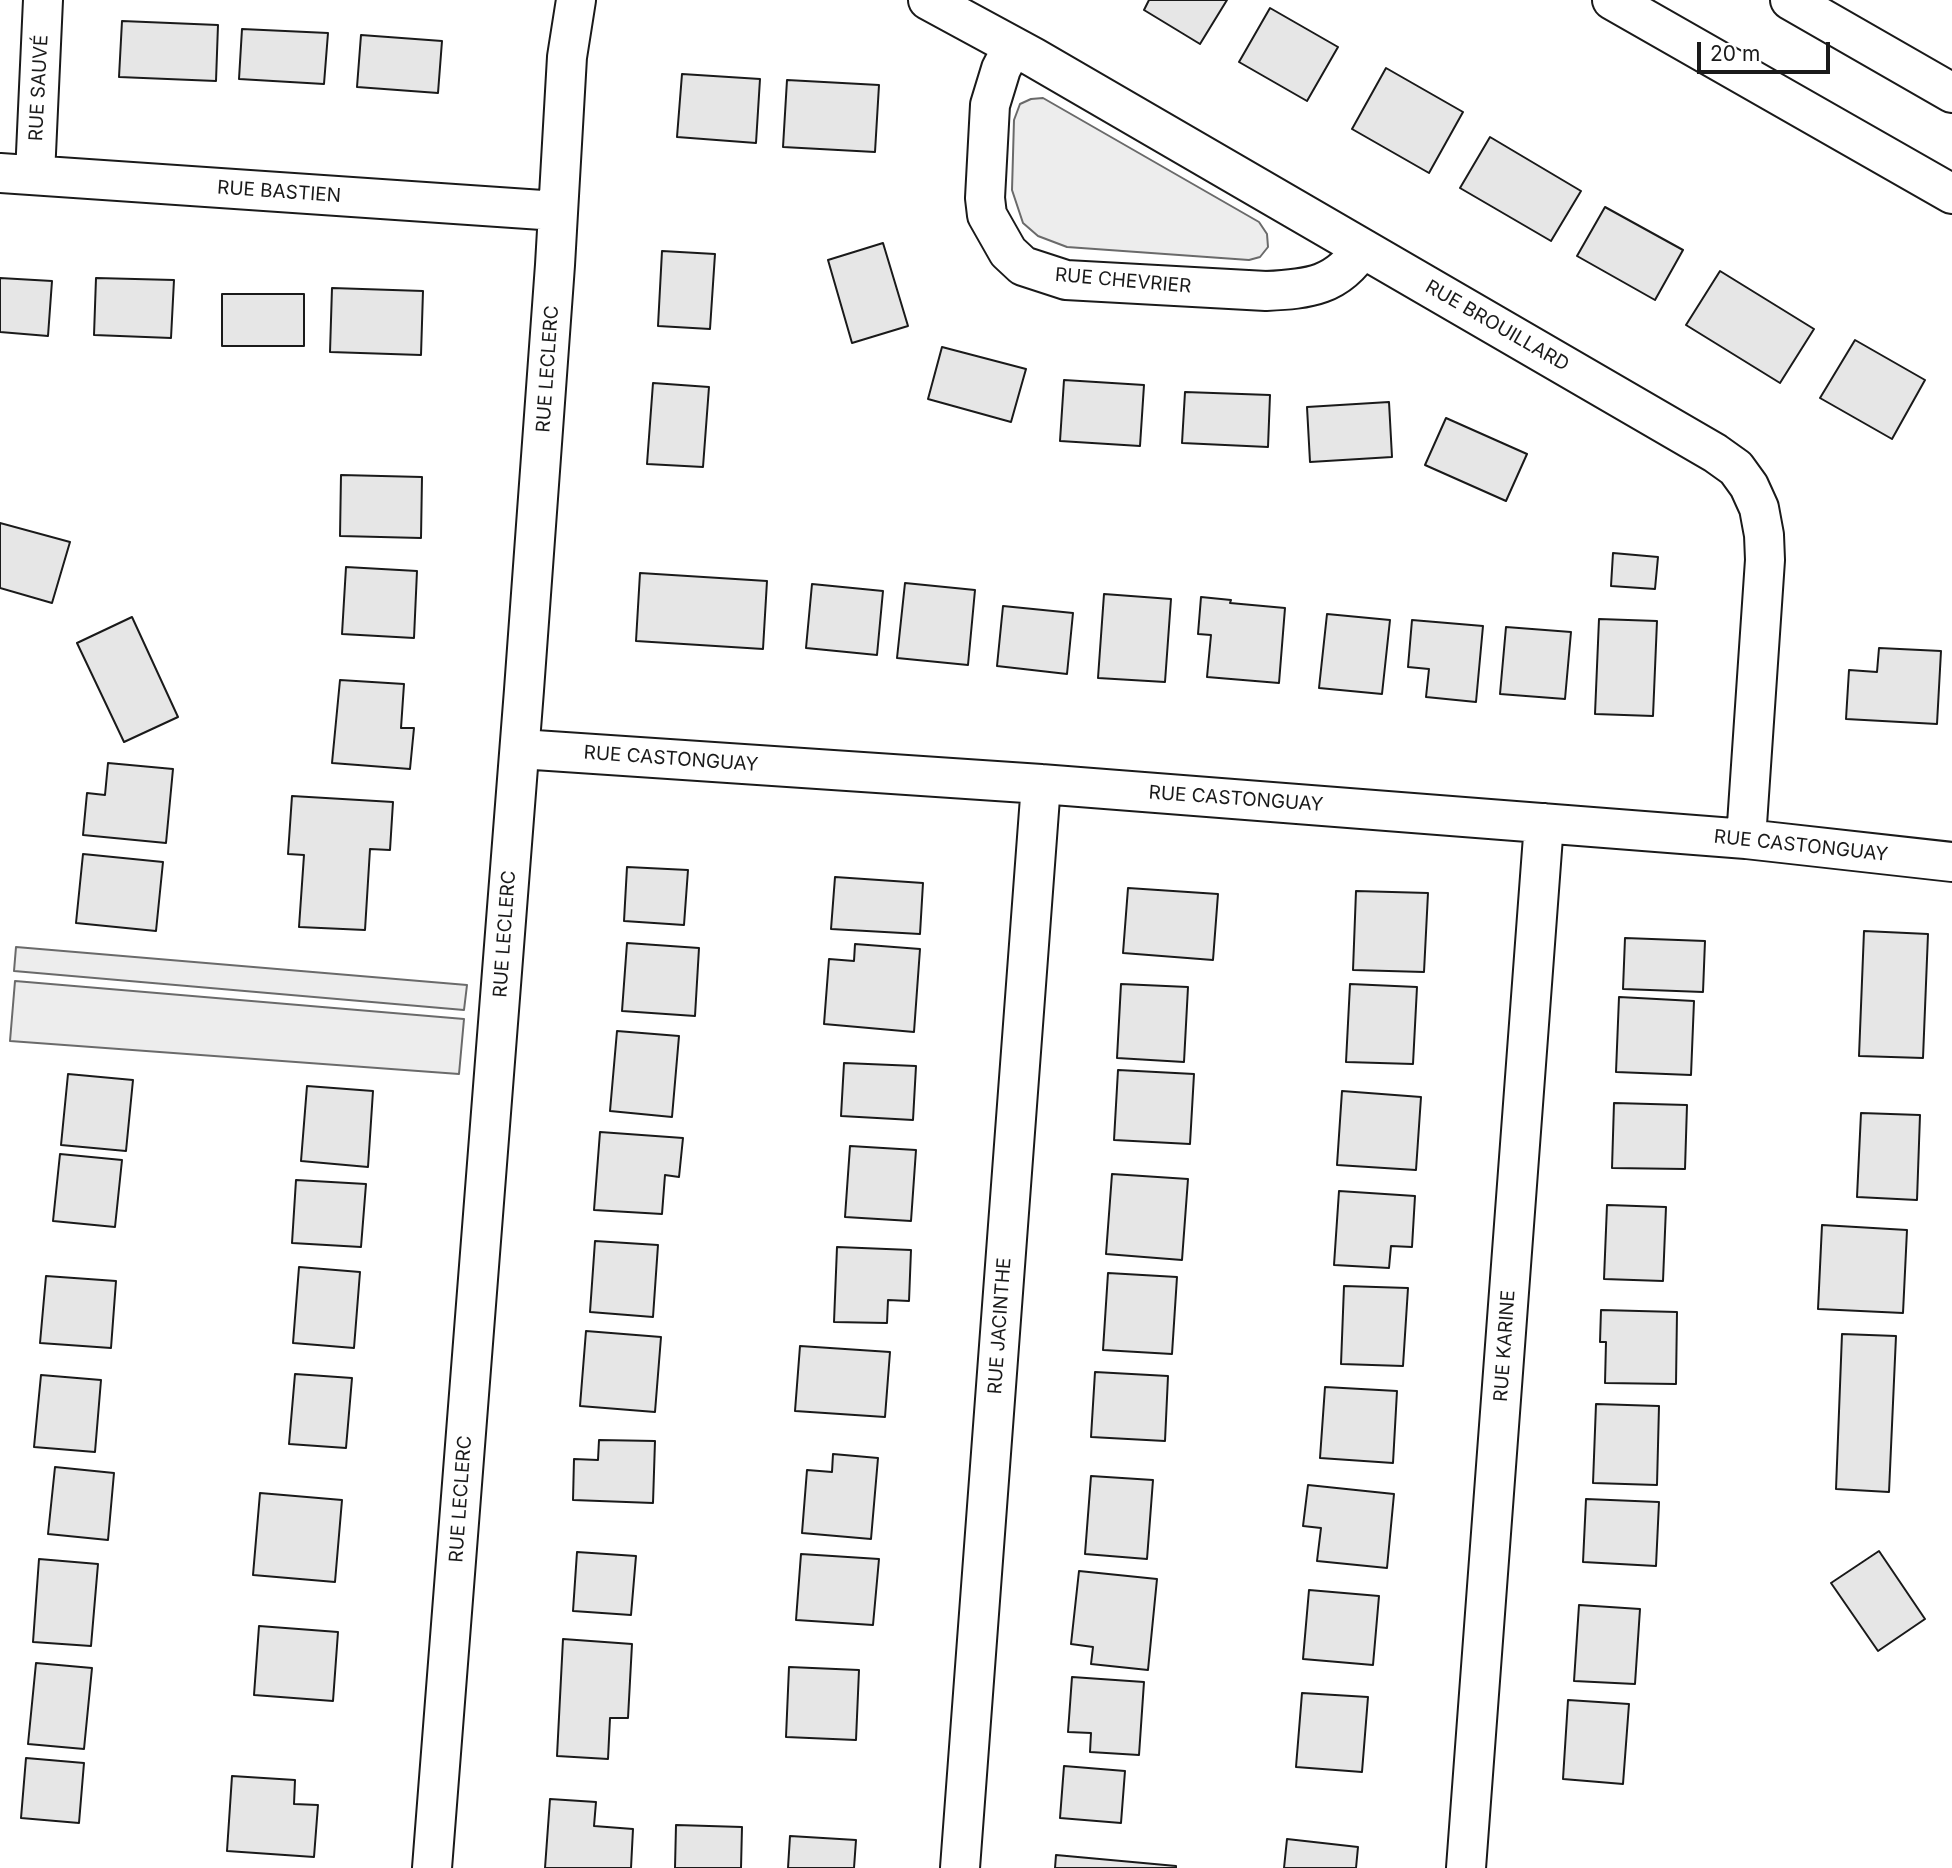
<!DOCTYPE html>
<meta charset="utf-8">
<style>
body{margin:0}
#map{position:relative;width:1952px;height:1868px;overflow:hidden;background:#fff;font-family:Inter,sans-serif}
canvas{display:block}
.scale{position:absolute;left:1697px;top:42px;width:133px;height:32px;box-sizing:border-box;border:4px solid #1a1a1a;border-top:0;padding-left:9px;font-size:21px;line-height:24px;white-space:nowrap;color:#1a1a1a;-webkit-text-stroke:5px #fff;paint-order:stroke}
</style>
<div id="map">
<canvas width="1952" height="1868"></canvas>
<div class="scale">20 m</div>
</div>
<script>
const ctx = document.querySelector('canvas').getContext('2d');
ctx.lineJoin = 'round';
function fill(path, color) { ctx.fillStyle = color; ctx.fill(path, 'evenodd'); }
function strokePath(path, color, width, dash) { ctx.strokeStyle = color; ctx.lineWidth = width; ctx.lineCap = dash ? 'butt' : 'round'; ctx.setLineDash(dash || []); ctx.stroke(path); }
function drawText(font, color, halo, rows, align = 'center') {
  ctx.font = font + ' Inter,sans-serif'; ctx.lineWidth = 5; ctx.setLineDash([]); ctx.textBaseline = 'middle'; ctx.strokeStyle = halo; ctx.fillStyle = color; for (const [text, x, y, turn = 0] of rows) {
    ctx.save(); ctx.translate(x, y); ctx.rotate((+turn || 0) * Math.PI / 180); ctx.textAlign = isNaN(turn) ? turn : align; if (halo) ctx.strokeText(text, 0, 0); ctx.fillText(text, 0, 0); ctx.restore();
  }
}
const built = new Path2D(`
 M 1043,98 L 1259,222 L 1267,234 L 1268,247 L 1260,257 L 1249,260 L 1067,247 L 1038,236 L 1023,223 L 1012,190 L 1014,120 L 1020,104 L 1031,99 Z
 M 16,947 L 467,985 L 464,1010 L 14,971 Z
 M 15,981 L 464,1019 L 459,1074 L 10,1041 Z`);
const building = new Path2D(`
 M 1149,0 L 1227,0 L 1200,44 L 1144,10 Z
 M 1270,8 L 1338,47 L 1307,101 L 1239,62 Z
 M 122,21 L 218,25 L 216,81 L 119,77 Z
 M 242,29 L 328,33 L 324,84 L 239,79 Z
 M 361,35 L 442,41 L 438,93 L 357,87 Z
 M 1386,68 L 1463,112 L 1429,173 L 1352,129 Z
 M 682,74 L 760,79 L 756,143 L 677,137 Z
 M 787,80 L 879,85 L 875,152 L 783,147 Z
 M 1490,137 L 1581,191 L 1551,241 L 1460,188 Z
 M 1605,207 L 1683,250 L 1655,300 L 1577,256 Z
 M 883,243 L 908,326 L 852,343 L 828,260 Z
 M 662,251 L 715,254 L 710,329 L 658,326 Z
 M 1720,271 L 1814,329 L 1780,383 L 1686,325 Z
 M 0,278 L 52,281 L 48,336 L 0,332 Z
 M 96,278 L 174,280 L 171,338 L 94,335 Z
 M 332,288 L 423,291 L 421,355 L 330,352 Z
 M 222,294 L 304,294 L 304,346 L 222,346 Z
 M 1855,340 L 1925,380 L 1892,439 L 1820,398 Z
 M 942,347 L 1026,369 L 1011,422 L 928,399 Z
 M 1064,380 L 1144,385 L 1140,446 L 1060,441 Z
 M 653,383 L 709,387 L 703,467 L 647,464 Z
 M 1185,392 L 1270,395 L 1268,447 L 1182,443 Z
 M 1389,402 L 1392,457 L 1310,462 L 1307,407 Z
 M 1446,418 L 1527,454 L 1506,501 L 1425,465 Z
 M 341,475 L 422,477 L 421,538 L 340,536 Z
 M 0,523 L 70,542 L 52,603 L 0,588 Z
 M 1613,553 L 1658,557 L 1655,589 L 1611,586 Z
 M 346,567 L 417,571 L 414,638 L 342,634 Z
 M 640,573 L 767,581 L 763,649 L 636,641 Z
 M 905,583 L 975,590 L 968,665 L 897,658 Z
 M 812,584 L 883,591 L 877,655 L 806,648 Z
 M 1104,594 L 1171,599 L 1165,682 L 1098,678 Z
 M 1201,597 L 1231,600 L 1230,603 L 1285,608 L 1279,683 L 1207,677 L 1211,635 L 1198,634 Z
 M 1003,606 L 1073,613 L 1067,674 L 997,666 Z
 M 1327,614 L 1390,620 L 1382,694 L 1319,688 Z
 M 132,617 L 178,717 L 124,742 L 77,643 Z
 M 1599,619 L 1657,621 L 1653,716 L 1595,714 Z
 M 1412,620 L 1483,626 L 1476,702 L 1426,697 L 1429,669 L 1408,667 Z
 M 1506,627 L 1571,632 L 1565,699 L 1500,694 Z
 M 1879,648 L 1941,651 L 1937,724 L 1846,719 L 1849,670 L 1877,672 Z
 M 340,680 L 404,684 L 401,728 L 414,728 L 410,769 L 332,763 Z
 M 108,763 L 173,769 L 166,843 L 83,835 L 87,793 L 105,795 Z
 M 292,796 L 393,802 L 390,850 L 370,849 L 365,930 L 299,927 L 304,855 L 288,854 Z
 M 83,854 L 163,862 L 156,931 L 76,923 Z
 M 627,867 L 688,870 L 684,925 L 624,921 Z
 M 835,877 L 923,883 L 920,934 L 831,929 Z
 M 1128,888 L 1218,894 L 1213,960 L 1123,953 Z
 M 1356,891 L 1428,893 L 1424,972 L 1353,970 Z
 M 1864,931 L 1928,934 L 1923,1058 L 1859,1056 Z
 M 1625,938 L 1705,941 L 1703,992 L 1623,989 Z
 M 627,943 L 699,948 L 695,1016 L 622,1011 Z
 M 855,944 L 920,949 L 914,1032 L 824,1024 L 829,959 L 854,961 Z
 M 1121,984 L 1188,987 L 1184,1062 L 1117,1058 Z
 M 1350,984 L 1417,987 L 1413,1064 L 1346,1062 Z
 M 1619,997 L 1694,1001 L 1691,1075 L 1616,1072 Z
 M 617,1031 L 679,1036 L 672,1117 L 610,1111 Z
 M 844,1063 L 916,1066 L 913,1120 L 841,1116 Z
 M 1118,1070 L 1194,1074 L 1190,1144 L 1114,1140 Z
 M 68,1074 L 133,1080 L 126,1151 L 61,1145 Z
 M 307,1086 L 373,1091 L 368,1167 L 301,1161 Z
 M 1342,1091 L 1421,1097 L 1416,1170 L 1337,1165 Z
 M 1614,1103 L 1687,1105 L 1685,1169 L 1612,1168 Z
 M 1861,1113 L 1920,1115 L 1917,1200 L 1857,1197 Z
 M 600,1132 L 683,1138 L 679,1177 L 665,1175 L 662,1214 L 594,1210 Z
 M 850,1146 L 916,1150 L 911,1221 L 845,1217 Z
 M 60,1154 L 122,1160 L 115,1227 L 53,1221 Z
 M 1112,1174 L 1188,1179 L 1182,1260 L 1106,1254 Z
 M 296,1180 L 366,1184 L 361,1247 L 292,1243 Z
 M 1339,1191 L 1415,1196 L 1412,1247 L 1391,1246 L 1389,1268 L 1334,1265 Z
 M 1607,1205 L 1666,1207 L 1663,1281 L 1604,1279 Z
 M 1822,1225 L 1907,1230 L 1903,1313 L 1818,1309 Z
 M 595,1241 L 658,1245 L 653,1317 L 590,1312 Z
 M 837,1247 L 911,1250 L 909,1301 L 888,1300 L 887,1323 L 834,1322 Z
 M 299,1267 L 360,1272 L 354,1348 L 293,1343 Z
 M 1108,1273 L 1177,1277 L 1172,1354 L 1103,1350 Z
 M 46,1276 L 116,1281 L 111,1348 L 40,1343 Z
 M 1344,1286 L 1408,1288 L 1403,1366 L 1341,1364 Z
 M 1601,1310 L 1677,1312 L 1676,1384 L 1605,1383 L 1606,1342 L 1600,1342 Z
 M 586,1331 L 661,1337 L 655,1412 L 580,1406 Z
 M 1842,1334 L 1896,1336 L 1889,1492 L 1836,1489 Z
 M 800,1346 L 890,1352 L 885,1417 L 795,1411 Z
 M 1095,1372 L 1168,1376 L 1165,1441 L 1091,1437 Z
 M 295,1374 L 352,1378 L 346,1448 L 289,1444 Z
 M 41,1375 L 101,1380 L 95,1452 L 34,1447 Z
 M 1325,1387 L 1397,1391 L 1393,1463 L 1320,1458 Z
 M 1596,1404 L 1659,1406 L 1657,1485 L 1593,1483 Z
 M 599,1440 L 655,1441 L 653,1503 L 573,1500 L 574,1459 L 598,1460 Z
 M 833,1454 L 878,1458 L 871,1539 L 802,1533 L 807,1470 L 832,1472 Z
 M 55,1467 L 114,1473 L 108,1540 L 48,1534 Z
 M 1091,1476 L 1153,1480 L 1147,1559 L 1085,1554 Z
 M 1308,1485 L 1394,1494 L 1387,1568 L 1317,1561 L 1321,1528 L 1303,1526 Z
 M 260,1493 L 342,1500 L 335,1582 L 253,1575 Z
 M 1586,1499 L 1659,1502 L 1656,1566 L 1583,1562 Z
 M 1879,1551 L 1925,1619 L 1878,1651 L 1831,1583 Z
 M 577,1552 L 636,1556 L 631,1615 L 573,1611 Z
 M 801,1554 L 879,1559 L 873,1625 L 796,1620 Z
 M 39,1559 L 98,1564 L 91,1646 L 33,1642 Z
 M 1079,1571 L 1157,1579 L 1148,1670 L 1091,1664 L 1093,1647 L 1071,1644 Z
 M 1309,1590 L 1379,1596 L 1373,1665 L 1303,1659 Z
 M 1579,1605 L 1640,1609 L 1635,1684 L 1574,1681 Z
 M 259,1626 L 338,1632 L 333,1701 L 254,1695 Z
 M 563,1639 L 632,1644 L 628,1718 L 610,1718 L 608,1759 L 557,1756 Z
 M 36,1663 L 92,1668 L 84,1749 L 28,1744 Z
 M 789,1667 L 859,1670 L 856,1740 L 786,1737 Z
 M 1072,1677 L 1144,1682 L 1139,1755 L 1090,1752 L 1091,1733 L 1068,1732 Z
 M 1302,1693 L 1368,1697 L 1362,1772 L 1296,1767 Z
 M 1568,1700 L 1629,1704 L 1623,1784 L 1563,1779 Z
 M 26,1758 L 84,1763 L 79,1823 L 21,1818 Z
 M 1064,1766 L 1125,1771 L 1121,1823 L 1060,1818 Z
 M 232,1776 L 295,1780 L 294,1804 L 318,1805 L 314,1857 L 227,1851 Z
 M 550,1799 L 596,1802 L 594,1826 L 633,1829 L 631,1868 L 545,1868 Z
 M 676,1825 L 742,1827 L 741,1868 L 675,1868 Z
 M 790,1836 L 856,1840 L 854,1868 L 788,1868 Z
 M 1287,1839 L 1358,1847 L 1356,1868 L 1284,1868 Z
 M 1056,1855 L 1176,1866 L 1176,1868 L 1055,1868 Z`);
const minor = new Path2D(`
 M 928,0 L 1033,57 L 1715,453 L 1736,468 L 1749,486 L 1759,508 L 1764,535 L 1765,560 L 1746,839
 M 1013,46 L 1001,69 L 990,105 L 985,198 L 987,215 L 1008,252 L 1023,266 L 1066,280 L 1266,291 C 1309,289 1338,286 1362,248
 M 0,173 L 557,211
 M 35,175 L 43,0
 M 520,749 L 1041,784 L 1746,839 L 1952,862
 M 432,1868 L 524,690 L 555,265 L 567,57 L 576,0
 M 960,1868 L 1041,784
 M 1466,1868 L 1544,823`);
const major = new Path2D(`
 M 1612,0 L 1952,194
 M 1790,0 L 1952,93`);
const streetNames = [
 ["RUE SAUVÉ",39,88,-87],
 ["RUE BASTIEN",279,192,4],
 ["RUE CHEVRIER",1123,281,5],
 ["RUE BROUILLARD",1497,326,30],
 ["RUE LECLERC",548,369,-86],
 ["RUE CASTONGUAY",671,759,4],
 ["RUE CASTONGUAY",1236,799,4],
 ["RUE CASTONGUAY",1801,846,6],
 ["RUE LECLERC",505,934,-86],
 ["RUE JACINTHE",1000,1326,-86],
 ["RUE KARINE",1505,1346,-86],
 ["RUE LECLERC",461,1499,-86]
];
fill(built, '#ededed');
strokePath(built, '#6a6a6a', 2);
fill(building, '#e6e6e6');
strokePath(building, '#1a1a1a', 2);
strokePath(minor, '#1a1a1a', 42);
strokePath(major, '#1a1a1a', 42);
strokePath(minor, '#fff', 38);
strokePath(major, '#fff', 38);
drawText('19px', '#1a1a1a', '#fff', streetNames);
</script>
